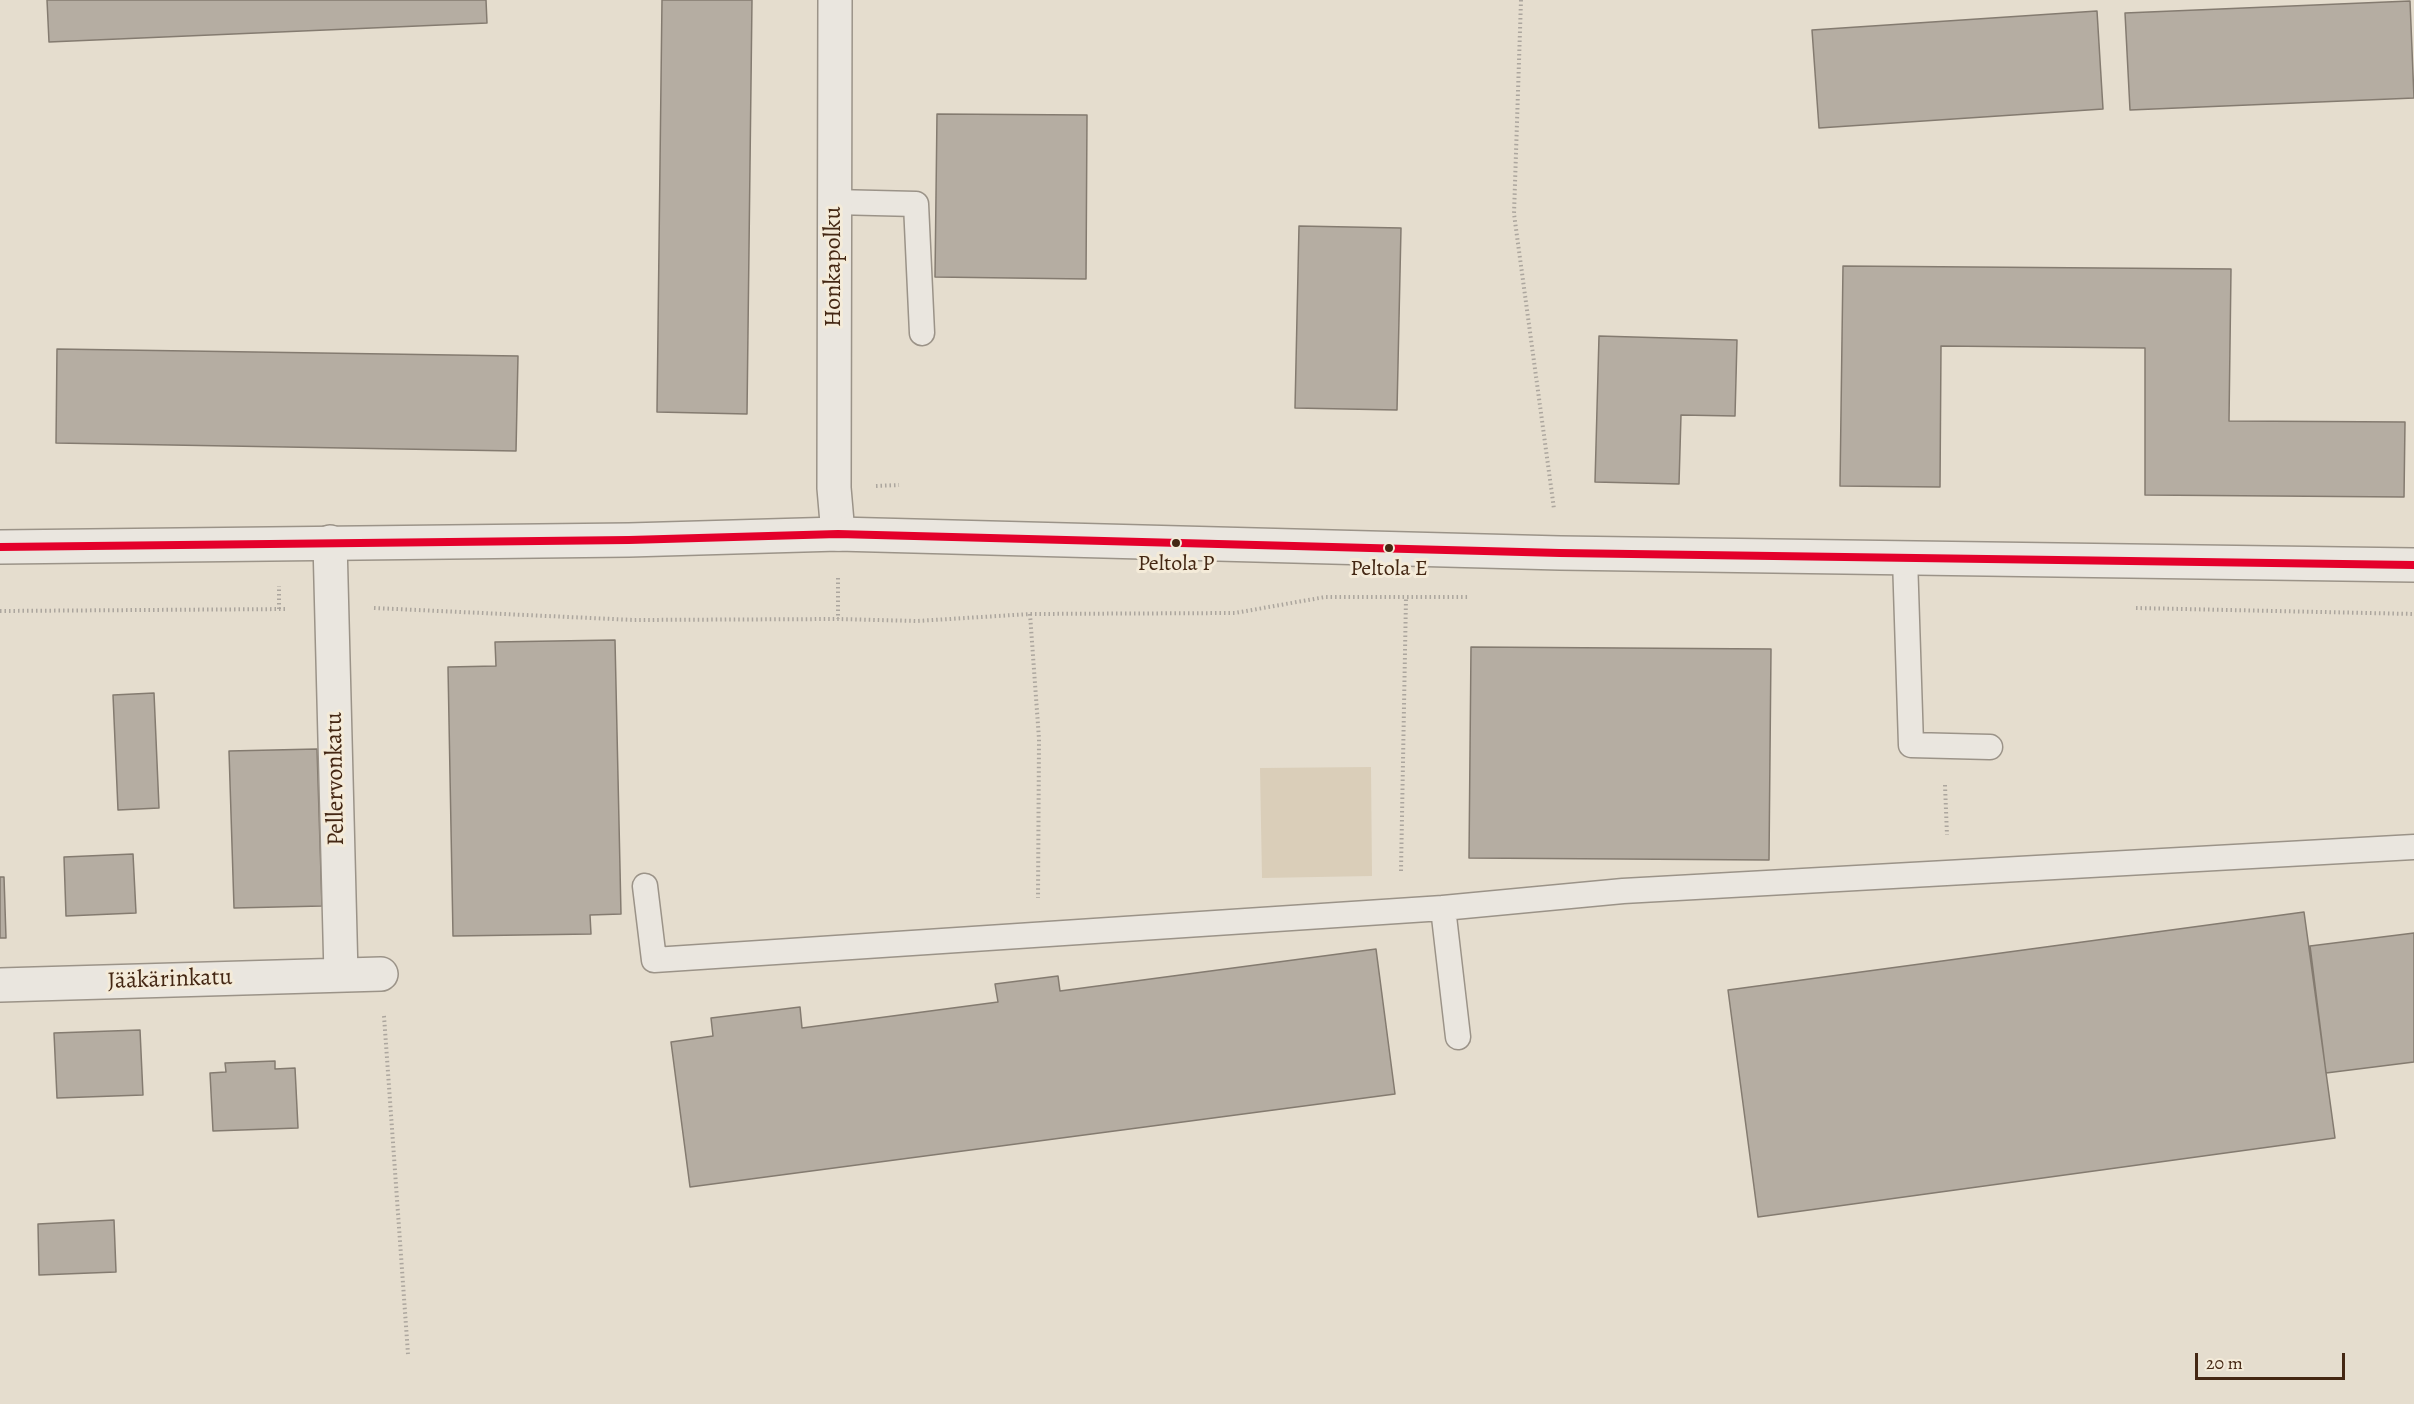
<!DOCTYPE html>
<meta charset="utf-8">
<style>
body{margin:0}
#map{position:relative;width:2414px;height:1404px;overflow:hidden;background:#e5ddce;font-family:Alegreya,serif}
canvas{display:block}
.scale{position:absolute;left:2195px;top:1353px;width:150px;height:27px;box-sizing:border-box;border:3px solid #442713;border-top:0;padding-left:8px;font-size:18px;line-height:21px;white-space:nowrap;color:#442713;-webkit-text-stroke:4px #f4ebd9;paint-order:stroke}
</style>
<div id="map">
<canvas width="2414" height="1404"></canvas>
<div class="scale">20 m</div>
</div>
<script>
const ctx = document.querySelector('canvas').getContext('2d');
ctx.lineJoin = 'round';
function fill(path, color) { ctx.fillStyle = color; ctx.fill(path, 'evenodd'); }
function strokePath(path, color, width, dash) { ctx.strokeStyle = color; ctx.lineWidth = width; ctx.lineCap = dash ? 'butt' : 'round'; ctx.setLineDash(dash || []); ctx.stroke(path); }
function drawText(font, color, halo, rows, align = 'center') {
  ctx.font = font + ' Alegreya,serif'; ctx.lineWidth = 6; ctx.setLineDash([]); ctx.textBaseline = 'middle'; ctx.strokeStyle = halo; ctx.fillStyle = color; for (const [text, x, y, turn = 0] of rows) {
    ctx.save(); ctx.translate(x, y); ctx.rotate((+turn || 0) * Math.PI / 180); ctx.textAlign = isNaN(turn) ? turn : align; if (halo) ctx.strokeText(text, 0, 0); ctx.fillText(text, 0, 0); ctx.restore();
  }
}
const green = new Path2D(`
 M 1371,767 L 1372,876 L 1262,878 L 1260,768 Z`);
const building = new Path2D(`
 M 47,0 L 486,0 L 487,23 L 49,42 Z
 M 662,0 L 752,0 L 747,414 L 657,412 Z
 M 2410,1 L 2414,98 L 2130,110 L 2125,13 Z
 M 2097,11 L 2103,109 L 1819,128 L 1812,30 Z
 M 937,114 L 1087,115 L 1086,279 L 935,277 Z
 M 1299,226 L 1401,228 L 1397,410 L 1295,408 Z
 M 1843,266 L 2231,269 L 2229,421 L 2405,422 L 2404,497 L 2145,495 L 2145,348 L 1941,346 L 1940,487 L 1840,486 Z
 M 1599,336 L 1737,340 L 1735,416 L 1681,415 L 1679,484 L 1595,482 Z
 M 57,349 L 518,356 L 516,451 L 56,443 Z
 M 615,640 L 621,914 L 590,915 L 591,934 L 453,936 L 448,667 L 496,666 L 495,642 Z
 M 1471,647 L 1771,649 L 1769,860 L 1469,858 Z
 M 154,693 L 159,808 L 118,810 L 113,695 Z
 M 317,749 L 322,906 L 234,908 L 229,751 Z
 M 133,854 L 136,913 L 66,916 L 64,857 Z
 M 0,877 L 4,877 L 6,938 L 0,938 Z
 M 2304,912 L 2335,1138 L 1758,1217 L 1728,990 Z
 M 2414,933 L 2414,1062 L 2326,1073 L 2310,946 Z
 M 1376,949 L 1395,1094 L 690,1187 L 671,1042 L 713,1036 L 711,1018 L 800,1007 L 802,1028 L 998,1002 L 995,984 L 1058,976 L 1060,991 Z
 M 140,1030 L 143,1095 L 57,1098 L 54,1033 Z
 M 275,1061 L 275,1069 L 295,1068 L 298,1128 L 213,1131 L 210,1073 L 226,1072 L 225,1063 Z
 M 114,1220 L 116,1272 L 39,1275 L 38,1224 Z`);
const path = new Path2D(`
 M 1521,0 L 1514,214 L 1554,509
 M 876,486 L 899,485
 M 838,578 L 838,619
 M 374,608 L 634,620 L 838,619 L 917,621 L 1030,614 L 1235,613 L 1325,597 L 1469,597
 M 2136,608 L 2414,614
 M 279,609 L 279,586
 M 0,611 L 288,609
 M 1030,614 L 1039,739 L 1038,898
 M 1945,785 L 1947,835
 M 1401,871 L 1406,597
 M 384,1016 L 408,1354`);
const service = new Path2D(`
 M 834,202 L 916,204 L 922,333
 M 1905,558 L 1911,745 L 1990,747
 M 645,886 L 654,960 L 1443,908 L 1623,891 L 2414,847
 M 1443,908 L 1458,1037`);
const minor = new Path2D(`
 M 835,0 L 834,488 L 838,534
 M 330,542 L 341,975
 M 0,985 L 381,974`);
const tertiary = new Path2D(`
 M 0,547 L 629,540 L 838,534 L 1560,553 L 2414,565`);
const bus1 = new Path2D(`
 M 0,547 L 629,540 L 838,534 L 1560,553 L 2414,565`);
const markers = [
 [1176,543,5,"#442713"],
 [1389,548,5,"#442713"]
];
const busNames = [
 ["Peltola P",1176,565],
 ["Peltola E",1389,570]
];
const streetNames = [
 ["Honkapolku",834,267,-90],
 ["Pellervonkatu",336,779,-91],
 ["Jääkärinkatu",170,980,-2]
];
fill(green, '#daceb9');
fill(building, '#b5ada2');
strokePath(building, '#847b70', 1.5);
strokePath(service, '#9b9388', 27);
strokePath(minor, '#9b9388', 36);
strokePath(tertiary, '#9b9388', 36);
strokePath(path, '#aca69e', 4, [1.5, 3]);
strokePath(service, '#eae6df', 24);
strokePath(minor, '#eae6df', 33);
strokePath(tertiary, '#eae6df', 33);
strokePath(bus1, '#e4002b', 8);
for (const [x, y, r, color] of markers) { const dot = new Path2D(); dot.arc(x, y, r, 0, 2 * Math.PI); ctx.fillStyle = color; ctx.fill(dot); strokePath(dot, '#f4ebd9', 2); }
drawText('22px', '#442713', '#f4ebd9', busNames);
drawText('24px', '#442713', '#f4ebd9', streetNames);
</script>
